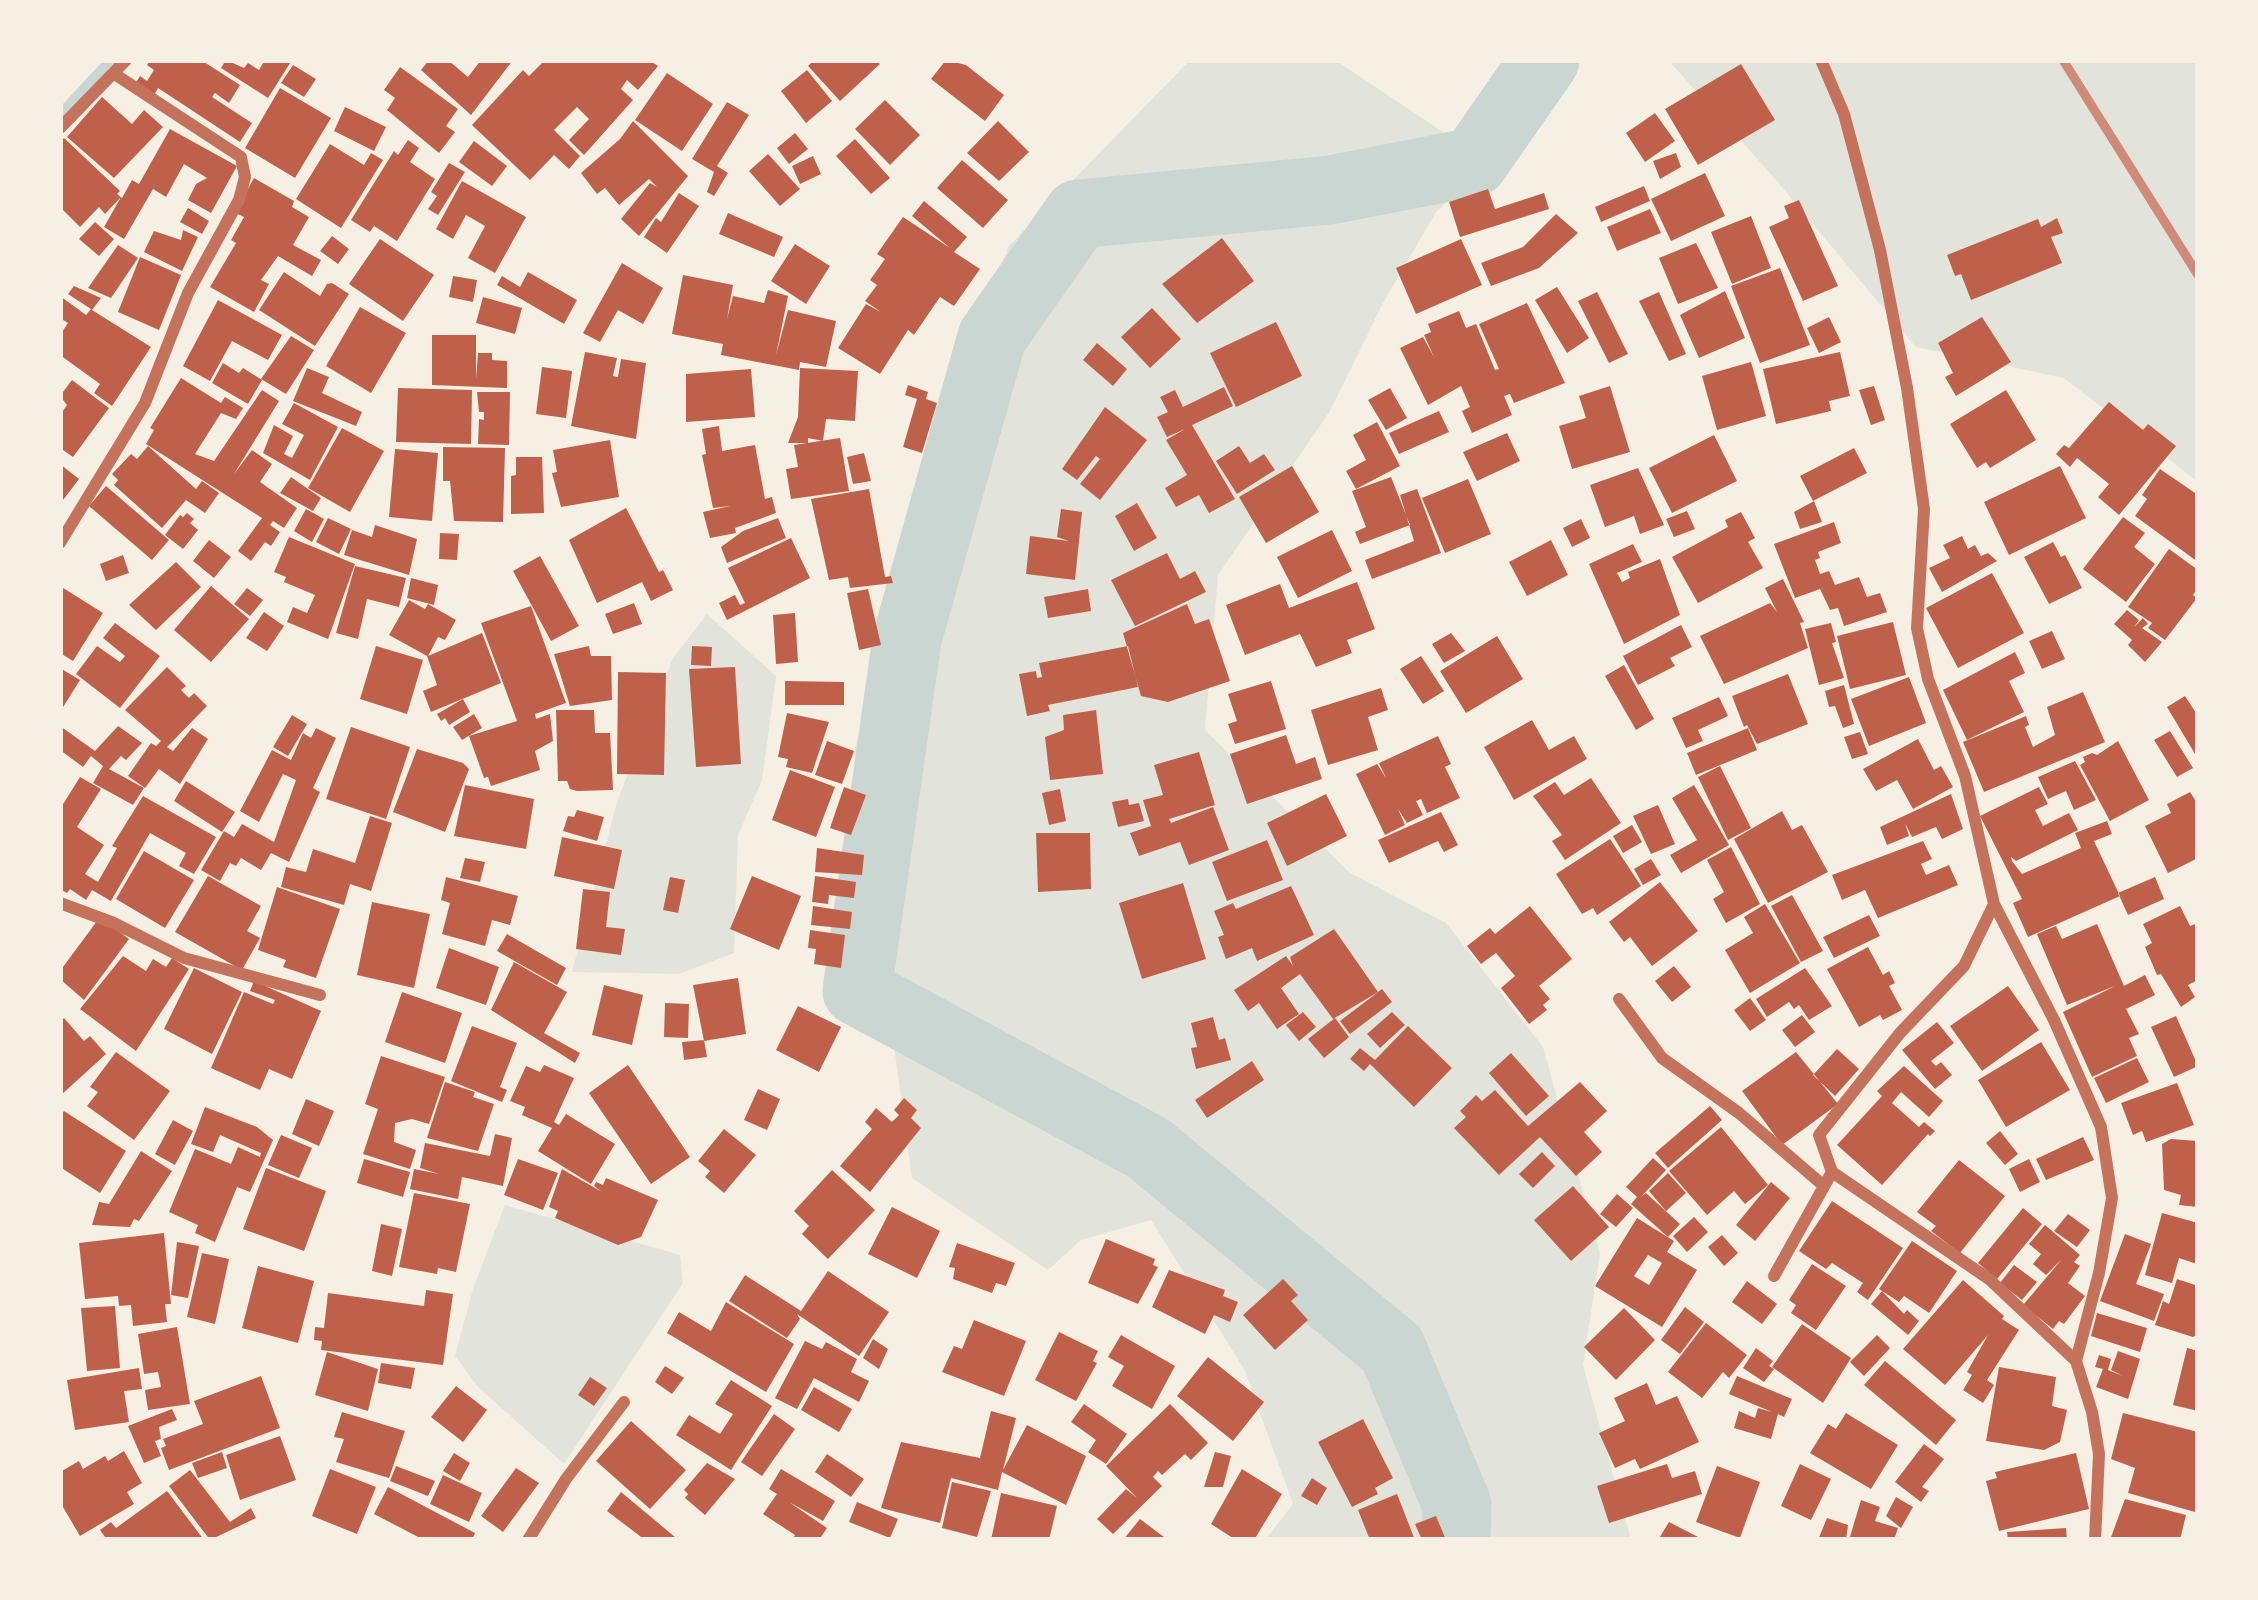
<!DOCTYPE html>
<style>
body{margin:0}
#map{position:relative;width:2258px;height:1600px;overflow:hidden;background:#f6efe4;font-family:"Noto Sans",sans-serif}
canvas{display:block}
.frame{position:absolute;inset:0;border:63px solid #f6efe4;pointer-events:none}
</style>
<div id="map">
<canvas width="2258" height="1600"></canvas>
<div class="frame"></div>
</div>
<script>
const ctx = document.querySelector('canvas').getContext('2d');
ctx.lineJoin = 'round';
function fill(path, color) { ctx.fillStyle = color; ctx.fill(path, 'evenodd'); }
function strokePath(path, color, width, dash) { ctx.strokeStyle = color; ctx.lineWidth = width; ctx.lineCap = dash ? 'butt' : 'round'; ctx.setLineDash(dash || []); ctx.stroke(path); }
const green = new Path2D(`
 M 1190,60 L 1335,60 L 1488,162 L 1436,212 L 1382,305 L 1330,411 L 1218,575 L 1205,730 L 1350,873 L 1446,923 L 1543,1047 L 1600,1253 L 1583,1365 L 1631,1540 L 1265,1540 L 1293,1504 L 1244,1369 L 1151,1220 L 1081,1240 L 1048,1270 L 912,1178 L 854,751 L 1008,247 Z
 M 1668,60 L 2198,60 L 2198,482 L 2064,378 L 1916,347 L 1770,173 Z
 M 707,614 L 776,676 L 762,780 L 738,835 L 734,953 L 679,974 L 572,972 L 617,802 L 673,658 Z
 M 505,1205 L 680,1255 L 683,1283 L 564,1464 L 478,1387 L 455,1356 L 473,1289 Z`);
const stream = new Path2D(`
 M 60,116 L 112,60`);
const river = new Path2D(`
 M 1456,1540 L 1457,1505 L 1392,1349 L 1148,1148 L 857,991 L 907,639 L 992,337 L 1078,214 L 1330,190 L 1474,162 L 1545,60`);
const building = new Path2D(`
 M 150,60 L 201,60 L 240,85 L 229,103 L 215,93 L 212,97 L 252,123 L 240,142 L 158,88 L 154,95 L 135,84 L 140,76 L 147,81 L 154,70 L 147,65 Z
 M 226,60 L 244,68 L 248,63 L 259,70 L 265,60 L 292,60 L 268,98 L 221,68 Z
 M 429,60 L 448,60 L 468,77 L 481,60 L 513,60 L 471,115 L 421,70 Z
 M 545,60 L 649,60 L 658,66 L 638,90 L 627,80 L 621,89 L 633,100 L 584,155 L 569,140 L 589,119 L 577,107 L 554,130 L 580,156 L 569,169 L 554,155 L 530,180 L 472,125 L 523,70 L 529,76 Z
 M 814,60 L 876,60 L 880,64 L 840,101 L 808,66 Z
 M 946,60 L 966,65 L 1004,95 L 985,121 L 931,79 Z
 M 1741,64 L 1775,120 L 1698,165 L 1665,109 Z
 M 293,65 L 316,79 L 304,97 L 281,83 Z
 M 400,67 L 458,109 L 446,126 L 455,132 L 439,153 L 387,110 L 395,98 L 384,90 Z
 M 807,70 L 832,101 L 806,123 L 781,91 Z
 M 667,73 L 713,104 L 682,151 L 635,120 Z
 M 280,88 L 331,118 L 295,178 L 245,148 Z
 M 102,97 L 132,124 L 144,110 L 163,127 L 114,178 L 67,137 Z
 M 885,100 L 920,135 L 890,165 L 855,129 Z
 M 727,102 L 749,115 L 717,166 L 728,173 L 714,196 L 707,192 L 714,172 L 692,159 Z
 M 345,107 L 386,127 L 374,151 L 334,131 Z
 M 1655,113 L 1675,141 L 1645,162 L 1626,133 Z
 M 633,121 L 688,176 L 639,236 L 621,219 L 650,183 L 657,187 L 649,179 L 619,205 L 605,188 L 597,194 L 581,173 L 620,139 Z
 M 998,121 L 1029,152 L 999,181 L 967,153 Z
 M 170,129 L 237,166 L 211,213 L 188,200 L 196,184 L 207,178 L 184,164 L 166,197 L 153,189 L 124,239 L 104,227 L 121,197 L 105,214 L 99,207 L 80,227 L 60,207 L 60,142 L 64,138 L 120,191 L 117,194 L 122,198 L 132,180 L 139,184 Z
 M 795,133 L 808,149 L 789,164 L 777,148 Z
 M 855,139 L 890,178 L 871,194 L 836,156 Z
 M 408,140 L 419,148 L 410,162 L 435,179 L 397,241 L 374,226 L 370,232 L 351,220 L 394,151 L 398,155 Z
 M 474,141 L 507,166 L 492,186 L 459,162 Z
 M 330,144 L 364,165 L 371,153 L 383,160 L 341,228 L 296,199 Z
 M 1676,153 L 1681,167 L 1660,179 L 1653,161 Z
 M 768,154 L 800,189 L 780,206 L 749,171 Z
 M 813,156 L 821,174 L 800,184 L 792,166 Z
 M 962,160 L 1008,200 L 983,228 L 937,188 Z
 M 449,163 L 465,172 L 438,215 L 428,209 L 437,196 L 431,192 Z
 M 1705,173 L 1725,216 L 1671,241 L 1651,199 Z
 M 254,178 L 294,201 L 292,207 L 309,217 L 293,245 L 321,260 L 312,276 L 278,256 L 261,280 L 269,284 L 254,312 L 210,287 L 236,243 L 231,240 L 244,217 L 238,214 L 240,203 Z
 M 462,181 L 526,217 L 495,273 L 468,258 L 485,226 L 466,215 L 453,239 L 436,229 Z
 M 1644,186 L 1650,201 L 1601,222 L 1595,207 Z
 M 1488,189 L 1495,209 L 1544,193 L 1549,209 L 1460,237 L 1449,202 Z
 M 679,193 L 699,206 L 667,253 L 644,237 L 656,218 L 661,222 Z
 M 1799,200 L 1838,286 L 1803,301 L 1769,227 L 1789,218 L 1784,206 Z
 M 924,201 L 967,237 L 954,252 L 980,269 L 954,306 L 940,297 L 914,335 L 908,330 L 880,374 L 838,348 L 866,304 L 881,312 L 865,301 L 877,285 L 870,280 L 885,259 L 877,254 L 903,217 L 950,248 L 912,216 Z
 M 188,208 L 209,221 L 202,234 L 180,222 Z
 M 1650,209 L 1661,233 L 1617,251 L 1607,227 Z
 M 728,213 L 783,237 L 774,257 L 719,234 Z
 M 1556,214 L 1578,233 L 1539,268 L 1491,286 L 1481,263 L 1523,247 Z
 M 1751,216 L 1771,268 L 1732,284 L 1711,232 Z
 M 2057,218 L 2063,233 L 2051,237 L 2062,263 L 1971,300 L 1961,274 L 1955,276 L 1947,255 L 2038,219 L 2041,227 Z
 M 95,222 L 114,239 L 99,256 L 79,239 Z
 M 183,230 L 198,237 L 182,271 L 144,252 L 154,231 L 181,240 Z
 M 332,236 L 349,249 L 338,264 L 320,251 Z
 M 1222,238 L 1254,281 L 1197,323 L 1162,284 Z
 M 380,239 L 434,275 L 403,321 L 349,284 Z
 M 1461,239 L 1482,285 L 1416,314 L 1396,268 Z
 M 1696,243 L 1718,288 L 1678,304 L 1659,258 Z
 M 795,244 L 830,266 L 806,304 L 771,281 Z
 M 118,245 L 138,258 L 111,298 L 88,288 Z
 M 140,257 L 181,275 L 159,330 L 118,312 Z
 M 622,263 L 663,288 L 643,324 L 618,310 L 600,342 L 583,333 Z
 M 1780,268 L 1810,345 L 1760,363 L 1731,286 Z
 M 284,272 L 320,296 L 327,284 L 332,283 L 349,294 L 315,346 L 259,310 Z
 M 528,272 L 577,300 L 564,324 L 497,285 L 502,276 L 520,287 Z
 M 683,275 L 733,285 L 727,319 L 733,296 L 764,303 L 768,290 L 788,296 L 776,355 L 788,310 L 836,321 L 826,367 L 800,362 L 799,370 L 721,355 L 723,344 L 672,334 Z
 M 453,276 L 477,280 L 473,302 L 449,297 Z
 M 74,286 L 101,298 L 92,310 L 151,347 L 112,406 L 94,393 L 100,384 L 60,355 L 60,335 L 68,323 L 60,318 L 60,296 L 86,315 L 91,309 L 68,294 Z
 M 1557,287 L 1589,338 L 1567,353 L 1535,300 Z
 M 1725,291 L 1745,338 L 1699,358 L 1680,315 Z
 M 1597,292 L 1628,354 L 1609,363 L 1578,301 Z
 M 1659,292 L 1686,354 L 1669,361 L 1639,301 Z
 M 483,297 L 522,308 L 515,334 L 476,323 Z
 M 218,300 L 282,335 L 268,360 L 232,341 L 210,381 L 183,366 Z
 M 1527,303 L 1565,383 L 1514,403 L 1510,394 L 1504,396 L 1512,415 L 1472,433 L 1462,411 L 1470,407 L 1461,386 L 1428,405 L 1400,348 L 1423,337 L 1434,357 L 1424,335 L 1431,332 L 1428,324 L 1459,311 L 1466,328 L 1476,324 L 1495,370 L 1499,369 L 1479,324 Z
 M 360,307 L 406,333 L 371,393 L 326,366 Z
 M 1152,308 L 1181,339 L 1150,368 L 1121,337 Z
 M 1829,317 L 1841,342 L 1819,353 L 1807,328 Z
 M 1982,317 L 2011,362 L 1956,396 L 1945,377 L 1953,373 L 1938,343 Z
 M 1276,322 L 1302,376 L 1236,407 L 1210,353 Z
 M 432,335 L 476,335 L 476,379 L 478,353 L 492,353 L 492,360 L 507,361 L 507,388 L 432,385 Z
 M 291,336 L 314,350 L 286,394 L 261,379 Z
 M 1097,343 L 1127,369 L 1113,386 L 1083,360 Z
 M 585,352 L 617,358 L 613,376 L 618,377 L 621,359 L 646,363 L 636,439 L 571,426 Z
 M 1840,352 L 1850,396 L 1829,401 L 1831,411 L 1776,424 L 1763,369 Z
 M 1751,362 L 1766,416 L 1717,430 L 1702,376 Z
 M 223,363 L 239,373 L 243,368 L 262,380 L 248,404 L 212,383 Z
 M 542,367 L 572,371 L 566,418 L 536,414 Z
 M 307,368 L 329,377 L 322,393 L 362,412 L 356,426 L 293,401 Z
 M 800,368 L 858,371 L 855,421 L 826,419 L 823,441 L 808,438 L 808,443 L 788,443 L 798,417 Z
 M 751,369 L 755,417 L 686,422 L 686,374 Z
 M 181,378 L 221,403 L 225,397 L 243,408 L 236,419 L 221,413 L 195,454 L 214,461 L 262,390 L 279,401 L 234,474 L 252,450 L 272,464 L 260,482 L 297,508 L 284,528 L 273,521 L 270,525 L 280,532 L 271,546 L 265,542 L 251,561 L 238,551 L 262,518 L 146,444 L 154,430 L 150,428 Z
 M 72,380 L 109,408 L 73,457 L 60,448 L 60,415 L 67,405 L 60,396 Z
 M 908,385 L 928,392 L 926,399 L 937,403 L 922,453 L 903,447 L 917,399 L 905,395 Z
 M 1610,386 L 1630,452 L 1572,469 L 1559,426 L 1586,418 L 1579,396 Z
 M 1874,386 L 1885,420 L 1871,425 L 1859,390 Z
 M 1224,387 L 1233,406 L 1192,425 L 1235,499 L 1209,513 L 1199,495 L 1176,507 L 1165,488 L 1187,475 L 1166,440 L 1185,429 L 1167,437 L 1157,417 L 1168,412 L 1160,397 L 1175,390 L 1183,407 Z
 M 398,388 L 472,390 L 471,444 L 396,442 Z
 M 1390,388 L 1407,418 L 1386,430 L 1368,400 Z
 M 2006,390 L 2036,440 L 1990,468 L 1986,462 L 1977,468 L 1950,424 Z
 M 477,392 L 510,392 L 509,445 L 478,444 L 479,419 L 484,420 L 484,412 L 479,412 Z
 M 2109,402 L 2143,430 L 2148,424 L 2176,446 L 2119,515 L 2098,497 L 2109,484 L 2077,458 L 2070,467 L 2056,454 L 2064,445 L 2069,448 Z
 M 294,403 L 338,427 L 310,480 L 263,453 L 274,425 L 293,436 L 284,454 L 292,458 L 304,435 L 282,424 Z
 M 1105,407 L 1147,440 L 1100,500 L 1080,484 L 1100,459 L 1096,456 L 1077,480 L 1062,469 Z
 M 1439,411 L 1449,432 L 1399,454 L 1389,433 Z
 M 1377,422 L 1400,466 L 1356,489 L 1346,471 L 1366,460 L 1353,435 Z
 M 719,426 L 722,451 L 755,445 L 765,499 L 772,497 L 776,513 L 735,528 L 736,533 L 710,538 L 703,512 L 730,506 L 713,508 L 702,455 L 706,454 L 702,429 Z
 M 342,428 L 384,451 L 350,512 L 308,488 Z
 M 1507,433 L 1520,461 L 1477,481 L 1463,452 Z
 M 1714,435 L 1737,481 L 1672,513 L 1649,468 Z
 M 840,438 L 849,491 L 791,499 L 786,469 L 798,467 L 794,445 Z
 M 610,440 L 619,497 L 561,507 L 552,473 L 557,472 L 553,450 Z
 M 148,446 L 196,489 L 202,481 L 219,493 L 205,513 L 186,500 L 162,528 L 114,485 L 118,480 L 112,474 L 131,454 L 137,459 Z
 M 1239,446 L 1250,463 L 1264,454 L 1275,470 L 1237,494 L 1216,461 Z
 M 443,447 L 505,448 L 503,522 L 454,521 L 450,481 L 443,481 Z
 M 1854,448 L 1867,473 L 1813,501 L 1800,476 Z
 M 395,449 L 438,453 L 432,521 L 389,517 Z
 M 864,453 L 871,481 L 853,484 L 847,457 Z
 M 516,457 L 542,457 L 544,513 L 511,514 L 511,476 L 516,475 Z
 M 60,464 L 79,479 L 60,504 Z
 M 1292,466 L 1319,512 L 1266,543 L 1239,497 Z
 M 2060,466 L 2086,518 L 2009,555 L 1984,502 Z
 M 1638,468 L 1664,525 L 1640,534 L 1634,516 L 1605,527 L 1590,485 Z
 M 2160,469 L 2198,495 L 2198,562 L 2135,516 L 2147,499 L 2142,495 Z
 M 291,477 L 321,498 L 313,511 L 280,493 Z
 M 1391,477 L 1410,525 L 1360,544 L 1355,532 L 1366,527 L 1352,491 Z
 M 1468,479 L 1491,534 L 1445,553 L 1422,498 Z
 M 106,486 L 169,540 L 152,560 L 89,506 Z
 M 869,489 L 885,577 L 891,576 L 893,583 L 850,588 L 848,577 L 829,580 L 811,499 Z
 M 1417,489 L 1441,553 L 1372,579 L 1365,560 L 1414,541 L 1400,495 Z
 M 1814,501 L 1822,522 L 1800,529 L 1794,512 Z
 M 1137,503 L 1157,538 L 1134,551 L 1115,516 Z
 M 626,508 L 659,572 L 663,570 L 673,590 L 651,601 L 642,582 L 597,603 L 569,540 Z
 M 306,509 L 324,519 L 312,542 L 294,531 Z
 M 1061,509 L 1082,512 L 1075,580 L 1026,574 L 1030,536 L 1069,541 L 1057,537 Z
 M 1687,511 L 1695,529 L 1674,537 L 1666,519 Z
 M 1741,512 L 1755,538 L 1748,542 L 1763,568 L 1698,603 L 1672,557 L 1728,527 L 1725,520 Z
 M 187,513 L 194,519 L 190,523 L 198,530 L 183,549 L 165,535 L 180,515 L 183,517 Z
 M 2123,517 L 2145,533 L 2134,547 L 2155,564 L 2126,602 L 2083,569 Z
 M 328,518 L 351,529 L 339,554 L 316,542 Z
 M 778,518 L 786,538 L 727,563 L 721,547 L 743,531 Z
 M 1581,519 L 1590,538 L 1572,547 L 1563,528 Z
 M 1834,522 L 1841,543 L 1818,552 L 1820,558 L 1815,560 L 1820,574 L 1829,571 L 1835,585 L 1859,577 L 1867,597 L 1880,593 L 1887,612 L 1844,626 L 1838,608 L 1830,610 L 1820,589 L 1795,598 L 1774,544 Z
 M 375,525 L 417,539 L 409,575 L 344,555 L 352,530 L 372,537 Z
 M 1332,530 L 1352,571 L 1298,598 L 1277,557 Z
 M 440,533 L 459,534 L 457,560 L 439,559 Z
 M 1962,536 L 1968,549 L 1975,545 L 1981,556 L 1988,553 L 1997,561 L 1942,592 L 1929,568 L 1950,558 L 1943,545 Z
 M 289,537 L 355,564 L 328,639 L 287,622 L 293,607 L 307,613 L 315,595 L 284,582 L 286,577 L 274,572 Z
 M 791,538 L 810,578 L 727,620 L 719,603 L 735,595 L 740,605 L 745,603 L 728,568 Z
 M 209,540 L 231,557 L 214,578 L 193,561 Z
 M 1551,540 L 1568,575 L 1527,596 L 1509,562 Z
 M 2053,542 L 2061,557 L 2065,555 L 2082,588 L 2049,604 L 2024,557 Z
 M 1633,544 L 1642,562 L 1617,573 L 1622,582 L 1630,578 L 1628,572 L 1660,559 L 1680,615 L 1624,644 L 1589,564 Z
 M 2169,549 L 2198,570 L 2198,588 L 2193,595 L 2197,598 L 2165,640 L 2148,628 L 2152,623 L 2128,607 Z
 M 1167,553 L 1180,579 L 1195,571 L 1206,592 L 1135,626 L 1111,580 Z
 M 123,555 L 129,573 L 106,581 L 100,564 Z
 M 540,556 L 579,626 L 551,641 L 513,571 Z
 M 176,562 L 201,587 L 156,630 L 129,605 Z
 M 355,566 L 406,578 L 399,607 L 367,599 L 358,639 L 336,633 Z
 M 1992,573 L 2024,633 L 1958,668 L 1926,608 Z
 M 411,578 L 438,585 L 434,605 L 407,598 Z
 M 1783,579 L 1804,622 L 1800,623 L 1808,648 L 1724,684 L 1700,636 L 1770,603 L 1777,612 L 1765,588 Z
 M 1357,582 L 1375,629 L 1347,640 L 1352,653 L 1316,667 L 1300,634 L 1245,655 L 1226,605 L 1280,584 L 1289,608 Z
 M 60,586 L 103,613 L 73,661 L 60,653 Z
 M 211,586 L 249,619 L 211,662 L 174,630 Z
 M 247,588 L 263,600 L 250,616 L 234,604 Z
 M 868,589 L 881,645 L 859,650 L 847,593 Z
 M 1088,589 L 1091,611 L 1048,618 L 1044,597 Z
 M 409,600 L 425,609 L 428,604 L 456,620 L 445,640 L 438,637 L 428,656 L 482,633 L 501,683 L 431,712 L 423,691 L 437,685 L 427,656 L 389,635 Z
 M 634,603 L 642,624 L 613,634 L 605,614 Z
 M 1187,604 L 1195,624 L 1209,619 L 1230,681 L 1168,702 L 1141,696 L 1123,633 Z
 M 531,606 L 566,703 L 535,714 L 536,719 L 550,714 L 553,741 L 535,751 L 540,770 L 491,786 L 488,777 L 484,778 L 469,736 L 517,721 L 481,623 Z
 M 2127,610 L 2139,620 L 2134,627 L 2143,618 L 2148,624 L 2142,628 L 2162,642 L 2145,662 L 2128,645 L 2132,640 L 2114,624 Z
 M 264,612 L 284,626 L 267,651 L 246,638 Z
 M 795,613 L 798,662 L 776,664 L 773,615 Z
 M 1893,622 L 1906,675 L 1850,689 L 1837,636 Z
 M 115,623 L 160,656 L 120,708 L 76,674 L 97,646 L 120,662 L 125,656 L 103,638 Z
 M 1831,623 L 1836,642 L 1832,643 L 1844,678 L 1819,685 L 1805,629 Z
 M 1681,625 L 1692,647 L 1670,658 L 1675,666 L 1638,685 L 1623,656 Z
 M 2052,631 L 2065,659 L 2042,669 L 2029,641 Z
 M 1451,633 L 1465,651 L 1444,663 L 1432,644 Z
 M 1497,636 L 1523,679 L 1466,713 L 1440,671 Z
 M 376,646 L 423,660 L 407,714 L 360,699 Z
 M 589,646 L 591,656 L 611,656 L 612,700 L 570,706 L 554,654 Z
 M 692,646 L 712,647 L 711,666 L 691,665 Z
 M 1128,646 L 1138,687 L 1048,705 L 1050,711 L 1027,716 L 1019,674 L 1036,671 L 1037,678 L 1042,677 L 1039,663 Z
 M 2015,652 L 2025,673 L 2009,681 L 2024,712 L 1967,740 L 1943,690 Z
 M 1421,656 L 1444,691 L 1423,704 L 1400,669 Z
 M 1624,665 L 1654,719 L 1636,730 L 1605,676 Z
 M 167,667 L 186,686 L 181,690 L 189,698 L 194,693 L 207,706 L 167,747 L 173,751 L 192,728 L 208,739 L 180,784 L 159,769 L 145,788 L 128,776 L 151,743 L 156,746 L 161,741 L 125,710 Z
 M 735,667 L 741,764 L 696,767 L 689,669 Z
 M 60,668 L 80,680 L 60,712 Z
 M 618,672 L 666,673 L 664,775 L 617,774 Z
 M 1788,674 L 1808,724 L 1757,744 L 1747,725 L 1744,727 L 1732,696 Z
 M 1909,677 L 1926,723 L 1869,746 L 1851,699 Z
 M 785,681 L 844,682 L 844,705 L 785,705 Z
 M 1271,681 L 1286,729 L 1235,744 L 1228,724 L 1237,721 L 1228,694 Z
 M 1844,685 L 1854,724 L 1843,728 L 1835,706 L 1829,707 L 1825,691 Z
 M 1381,688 L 1388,710 L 1368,717 L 1378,750 L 1328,765 L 1311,710 Z
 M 2083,692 L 2105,742 L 1984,792 L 1963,742 L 2026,716 L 2029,725 L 2025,727 L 2033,747 L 2055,735 L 2047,707 Z
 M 2185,696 L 2198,716 L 2198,759 L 2167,707 Z
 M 1719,697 L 1728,716 L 1698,730 L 1703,741 L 1686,748 L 1672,718 Z
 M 463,699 L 470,712 L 449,725 L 445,718 L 441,721 L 437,714 Z
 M 556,710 L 594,710 L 595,733 L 610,733 L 613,790 L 577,791 L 570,789 L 567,781 L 558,781 Z
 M 1096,710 L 1103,774 L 1050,780 L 1045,737 L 1064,730 L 1063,715 Z
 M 787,713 L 829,722 L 812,773 L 786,767 L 788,759 L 778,757 Z
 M 474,714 L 482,728 L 462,740 L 453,727 Z
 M 292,715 L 307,724 L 288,756 L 273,747 Z
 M 1532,720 L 1549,750 L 1574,736 L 1587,759 L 1514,800 L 1484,747 Z
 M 60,726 L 95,751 L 118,726 L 142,743 L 126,760 L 121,756 L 109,769 L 144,788 L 133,805 L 93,783 L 103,766 L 91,756 L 83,767 L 60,750 Z
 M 351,727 L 410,747 L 386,819 L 326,799 Z
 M 316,728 L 336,738 L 313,788 L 320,792 L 289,862 L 271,853 L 261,870 L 241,858 L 236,866 L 230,863 L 220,881 L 201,870 L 224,831 L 234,837 L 242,824 L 274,842 L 296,780 L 283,774 L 259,822 L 240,811 L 272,750 L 291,760 L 303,733 L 311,738 Z
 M 1748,728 L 1757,750 L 1696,775 L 1687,753 Z
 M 2170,731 L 2193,768 L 2177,777 L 2154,740 Z
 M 1860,732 L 1868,754 L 1852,759 L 1844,737 Z
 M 1286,735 L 1296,764 L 1315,757 L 1322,779 L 1247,804 L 1230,754 Z
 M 1438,736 L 1451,764 L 1445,767 L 1460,798 L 1427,813 L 1421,799 L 1416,801 L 1423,815 L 1407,823 L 1398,809 L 1405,825 L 1385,835 L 1356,774 L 1377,764 L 1386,778 L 1379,763 Z
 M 1918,739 L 1934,770 L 1941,766 L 1953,787 L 1913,809 L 1897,780 L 1876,791 L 1863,769 Z
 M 827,741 L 854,751 L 842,784 L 815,775 Z
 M 2118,741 L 2149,800 L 2110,821 L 2080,765 L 2085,762 L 2083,757 L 2092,753 L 2097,755 Z
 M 417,749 L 463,763 L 469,769 L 445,832 L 393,812 Z
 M 1199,752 L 1215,805 L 1169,819 L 1171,823 L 1213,807 L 1229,850 L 1189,865 L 1180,842 L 1139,856 L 1130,833 L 1151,826 L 1143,800 L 1163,795 L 1154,765 Z
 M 2075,761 L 2096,800 L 2074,810 L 2066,791 L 2048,799 L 2038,777 Z
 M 1720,766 L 1751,828 L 1728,840 L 1698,777 Z
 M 790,770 L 835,787 L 816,837 L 772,820 Z
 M 80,777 L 101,789 L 77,827 L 104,845 L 85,874 L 98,882 L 117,848 L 112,846 L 143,796 L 216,837 L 194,874 L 179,866 L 186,853 L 150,833 L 111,901 L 92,890 L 86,900 L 70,889 L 67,893 L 60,889 L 60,809 Z
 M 1591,778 L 1621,823 L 1565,860 L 1552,841 L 1562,835 L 1533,796 L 1555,782 L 1564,795 Z
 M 186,781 L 235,812 L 222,832 L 174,801 Z
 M 465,785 L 534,799 L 526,849 L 454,836 Z
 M 1694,785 L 1729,845 L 1681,873 L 1670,855 L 1697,840 L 1672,798 Z
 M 844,787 L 866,795 L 851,835 L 830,828 Z
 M 2039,787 L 2048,804 L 2035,810 L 2043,826 L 2069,813 L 2078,830 L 2016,861 L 2011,857 L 2012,861 L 2022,874 L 2081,848 L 2075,833 L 2107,821 L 2112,834 L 2094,841 L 2120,896 L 2028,937 L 2013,903 L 2022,899 L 1980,816 Z
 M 1060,789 L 1066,821 L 1049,825 L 1042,793 Z
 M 2190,792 L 2195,800 L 2198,798 L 2198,858 L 2168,873 L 2145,826 L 2171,813 L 2167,804 Z
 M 1326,794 L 1347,836 L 1287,866 L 1267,823 Z
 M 1951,794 L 1963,829 L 1942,839 L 1936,827 L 1912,837 L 1905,823 L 1909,836 L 1887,845 L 1880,827 Z
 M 1128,799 L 1129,805 L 1139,803 L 1144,821 L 1118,827 L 1112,802 Z
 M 1658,805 L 1675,844 L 1651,854 L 1633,816 Z
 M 577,810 L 604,817 L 597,841 L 563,831 L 568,816 L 574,817 Z
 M 1782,811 L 1792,830 L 1802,825 L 1828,872 L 1768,903 L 1734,839 Z
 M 1441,812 L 1458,845 L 1444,852 L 1438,841 L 1389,863 L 1378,840 Z
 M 370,816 L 392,823 L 371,891 L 350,884 L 344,905 L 281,887 L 286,867 L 306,872 L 313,849 L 355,863 Z
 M 1632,825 L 1642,842 L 1623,853 L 1613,836 Z
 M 1036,833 L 1090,833 L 1091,889 L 1038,892 Z
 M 562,837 L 622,850 L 614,889 L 554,876 Z
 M 1610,839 L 1641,886 L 1597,915 L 1593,908 L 1582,914 L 1556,874 Z
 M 1267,840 L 1283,880 L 1227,901 L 1212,862 Z
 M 1923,841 L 1932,859 L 1921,864 L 1926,875 L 1949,865 L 1958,885 L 1878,918 L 1865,890 L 1842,900 L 1832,875 Z
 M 1731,847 L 1760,904 L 1726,923 L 1713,899 L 1724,892 L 1707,860 Z
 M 817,848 L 864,855 L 862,875 L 815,872 Z
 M 144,851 L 194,880 L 165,928 L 116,899 Z
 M 465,858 L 485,862 L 480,882 L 460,878 Z
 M 1651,859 L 1661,875 L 1643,885 L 1634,869 Z
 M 208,876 L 261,906 L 247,931 L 260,938 L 242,970 L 175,932 Z
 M 752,876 L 801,896 L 779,950 L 730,929 Z
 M 815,876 L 856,882 L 854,898 L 829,895 L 828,904 L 812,902 Z
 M 446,877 L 518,896 L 510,925 L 492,920 L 485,946 L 442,934 L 450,903 L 441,900 Z
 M 670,877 L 685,880 L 678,913 L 663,910 Z
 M 2155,877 L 2164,899 L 2128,915 L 2118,893 Z
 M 1660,882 L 1698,931 L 1652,966 L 1630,937 L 1624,942 L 1609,922 Z
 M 1183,883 L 1206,959 L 1142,979 L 1119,903 Z
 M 1291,886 L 1314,935 L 1257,961 L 1252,948 L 1226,959 L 1218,937 L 1224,935 L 1214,911 L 1233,903 L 1236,909 Z
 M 277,887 L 340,909 L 316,978 L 283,967 L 286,960 L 258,950 Z
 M 583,889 L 610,892 L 606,927 L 625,929 L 621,955 L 576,949 Z
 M 1792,895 L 1823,951 L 1801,962 L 1771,906 Z
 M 372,902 L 430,914 L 414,988 L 357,975 Z
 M 1765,904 L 1800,963 L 1750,993 L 1725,950 L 1753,933 L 1744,917 Z
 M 813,906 L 852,912 L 850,929 L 811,925 Z
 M 1530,906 L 1572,959 L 1539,986 L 1550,999 L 1543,1005 L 1547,1010 L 1529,1024 L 1501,988 L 1515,976 L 1496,953 L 1481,964 L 1467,946 L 1490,928 L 1495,934 Z
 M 2180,906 L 2190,926 L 2198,923 L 2198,980 L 2188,985 L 2195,997 L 2181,1007 L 2161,974 L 2157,975 L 2145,947 L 2152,943 L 2143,924 Z
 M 1869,915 L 1880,936 L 1834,958 L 1823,937 Z
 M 100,917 L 129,939 L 84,1000 L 60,979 L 60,971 Z
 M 2097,924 L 2124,986 L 2145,975 L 2155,995 L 2126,1009 L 2139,1034 L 2129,1038 L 2137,1056 L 2092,1077 L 2063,1012 L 2115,986 L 2067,1005 L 2037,934 L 2056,926 L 2062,939 Z
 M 1334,929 L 1378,992 L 1333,1019 L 1300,974 L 1281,988 L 1299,1014 L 1277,1029 L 1259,1003 L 1248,1011 L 1234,990 L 1286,956 L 1293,966 L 1290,957 Z
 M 810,930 L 845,935 L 841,968 L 814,964 L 816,949 L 808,948 Z
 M 507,934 L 566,968 L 557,985 L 497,951 Z
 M 1868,947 L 1883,975 L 1889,971 L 1895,983 L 1889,986 L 1902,1010 L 1883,1020 L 1880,1015 L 1859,1027 L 1827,969 Z
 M 449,948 L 499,967 L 486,1005 L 436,988 Z
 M 123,956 L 146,971 L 153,959 L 166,967 L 172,958 L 189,969 L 136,1051 L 80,1009 Z
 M 514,962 L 567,992 L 544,1033 L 580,1053 L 575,1063 L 491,1010 Z
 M 1674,966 L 1691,987 L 1672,1002 L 1655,981 Z
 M 194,968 L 242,992 L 212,1054 L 164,1029 Z
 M 1805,968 L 1832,1006 L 1809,1020 L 1799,1005 L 1794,1009 L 1789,1002 L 1767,1017 L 1756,999 Z
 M 738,978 L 746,1034 L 704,1041 L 693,985 Z
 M 254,981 L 321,1011 L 292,1079 L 269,1069 L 260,1090 L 211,1068 L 244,992 L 273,1004 L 275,1000 L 250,991 Z
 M 604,985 L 643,995 L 632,1045 L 592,1035 Z
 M 2008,986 L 2039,1030 L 1982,1071 L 1950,1026 Z
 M 1382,989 L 1392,1002 L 1350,1034 L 1340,1021 Z
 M 402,992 L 462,1013 L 445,1063 L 385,1042 Z
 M 1750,998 L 1766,1020 L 1750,1031 L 1734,1010 Z
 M 665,1003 L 689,1004 L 688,1038 L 664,1037 Z
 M 798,1006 L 841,1027 L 819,1072 L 776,1050 Z
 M 1303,1012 L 1316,1027 L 1299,1041 L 1286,1025 Z
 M 1392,1012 L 1405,1025 L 1380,1048 L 1367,1034 Z
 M 1802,1015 L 1815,1032 L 1795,1047 L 1782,1030 Z
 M 2176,1016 L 2198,1066 L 2174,1077 L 2151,1027 Z
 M 1213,1017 L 1219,1040 L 1225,1038 L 1231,1060 L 1196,1069 L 1191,1048 L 1197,1047 L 1191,1023 Z
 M 64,1018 L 84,1041 L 90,1036 L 106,1054 L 60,1096 L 60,1022 Z
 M 1335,1018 L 1349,1037 L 1324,1058 L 1308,1039 Z
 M 1937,1022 L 1954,1043 L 1931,1061 L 1936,1066 L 1941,1062 L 1952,1075 L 1935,1089 L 1902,1050 Z
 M 472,1026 L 517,1043 L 500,1087 L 507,1090 L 502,1102 L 451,1081 Z
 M 1408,1026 L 1452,1068 L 1414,1107 L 1370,1064 L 1364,1071 L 1350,1059 L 1360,1048 L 1375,1060 Z
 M 704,1040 L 707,1057 L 684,1060 L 682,1042 Z
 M 2041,1042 L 2070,1090 L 2006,1127 L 1978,1080 Z
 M 1837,1049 L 1859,1069 L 1835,1096 L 1813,1075 Z
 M 116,1052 L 170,1091 L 134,1140 L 87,1106 L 98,1092 L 90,1087 Z
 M 1796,1052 L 1838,1104 L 1782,1145 L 1742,1091 Z
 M 1511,1053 L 1549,1096 L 1526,1116 L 1489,1073 Z
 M 381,1056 L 445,1077 L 429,1124 L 412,1119 L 395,1123 L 394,1142 L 416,1150 L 410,1169 L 363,1154 L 378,1109 L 365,1104 Z
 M 2137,1058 L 2149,1082 L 2106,1103 L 2094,1078 Z
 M 1252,1061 L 1264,1080 L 1207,1118 L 1195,1100 Z
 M 544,1065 L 574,1078 L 554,1122 L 559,1125 L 566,1114 L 615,1144 L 591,1184 L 538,1151 L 552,1128 L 522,1115 L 525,1107 L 510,1101 L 526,1066 L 540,1072 Z
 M 628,1065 L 690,1157 L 651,1184 L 589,1093 Z
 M 1904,1066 L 1943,1101 L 1929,1117 L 1901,1092 L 1892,1103 L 1919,1127 L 1924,1122 L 1935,1131 L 1930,1136 L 1928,1134 L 1882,1185 L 1837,1145 L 1882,1096 L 1877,1091 Z
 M 445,1082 L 475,1092 L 473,1097 L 494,1104 L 478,1151 L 427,1138 Z
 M 1580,1082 L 1607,1111 L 1584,1132 L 1602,1152 L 1576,1176 L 1540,1137 L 1499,1175 L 1454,1128 L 1466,1117 L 1460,1111 L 1476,1095 L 1482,1101 L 1495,1090 L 1528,1126 Z
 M 2177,1083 L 2194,1125 L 2146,1142 L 2142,1131 L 2133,1135 L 2121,1103 Z
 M 758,1089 L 780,1099 L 767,1130 L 744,1120 Z
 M 904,1098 L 917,1110 L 911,1118 L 921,1128 L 870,1192 L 840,1166 L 872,1129 L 865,1122 L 876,1108 L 892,1122 L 899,1115 L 894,1110 Z
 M 306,1099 L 334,1111 L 319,1146 L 292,1134 Z
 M 1710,1106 L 1722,1120 L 1668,1168 L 1655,1153 Z
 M 205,1107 L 257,1127 L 273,1140 L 250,1192 L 237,1187 L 215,1242 L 195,1233 L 198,1225 L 169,1212 L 195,1149 L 231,1164 L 238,1147 L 260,1157 L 261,1153 L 220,1135 L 213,1152 L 191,1144 Z
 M 64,1111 L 126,1151 L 100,1193 L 60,1167 L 60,1117 Z
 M 173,1120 L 193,1131 L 175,1165 L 155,1154 Z
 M 1721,1127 L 1768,1185 L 1745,1204 L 1734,1191 L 1707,1215 L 1669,1171 Z
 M 724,1129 L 756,1155 L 724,1193 L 705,1177 L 710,1171 L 698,1161 Z
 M 2000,1131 L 2018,1154 L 2005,1165 L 1986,1143 Z
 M 495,1134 L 512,1138 L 503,1186 L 462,1177 L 458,1199 L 410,1189 L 414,1169 L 439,1174 L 420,1168 L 425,1143 L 490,1156 Z
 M 281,1135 L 312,1148 L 299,1178 L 268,1165 Z
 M 2083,1137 L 2094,1160 L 2046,1180 L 2036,1159 Z
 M 2171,1139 L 2198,1141 L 2198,1207 L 2179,1205 L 2181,1195 L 2164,1190 L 2162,1144 Z
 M 141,1151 L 172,1171 L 139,1221 L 134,1219 L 130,1227 L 92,1225 L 99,1202 L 109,1204 Z
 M 1542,1152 L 1555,1166 L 1533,1188 L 1519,1174 Z
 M 1653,1158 L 1666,1170 L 1641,1197 L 1646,1193 L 1680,1224 L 1668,1237 L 1631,1204 L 1637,1197 L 1626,1187 Z
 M 364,1159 L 410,1172 L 403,1197 L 357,1183 Z
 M 518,1159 L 558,1173 L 543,1210 L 504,1195 Z
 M 2029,1159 L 2040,1182 L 2020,1192 L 2009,1169 Z
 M 1959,1160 L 2005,1196 L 1960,1253 L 1931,1231 L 1936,1226 L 1917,1212 Z
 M 266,1168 L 326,1191 L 304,1251 L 243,1229 Z
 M 562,1169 L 602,1192 L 594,1186 L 596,1182 L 603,1185 L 606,1178 L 658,1200 L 641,1237 L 618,1245 L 555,1218 L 558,1211 L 549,1207 Z
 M 832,1170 L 875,1210 L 828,1259 L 802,1234 L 809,1226 L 794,1211 Z
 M 1668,1173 L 1686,1193 L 1666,1211 L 1649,1191 Z
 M 1771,1182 L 1790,1198 L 1755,1241 L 1736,1225 Z
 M 1573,1186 L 1609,1227 L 1571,1261 L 1534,1220 Z
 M 414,1193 L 470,1204 L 456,1272 L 438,1268 L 437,1274 L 399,1267 Z
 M 1617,1194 L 1633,1208 L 1616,1227 L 1600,1214 Z
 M 1832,1201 L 1903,1248 L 1868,1300 L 1857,1292 L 1863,1283 L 1832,1263 L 1826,1269 L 1799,1251 Z
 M 892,1207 L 940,1231 L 917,1278 L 868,1254 Z
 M 2023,1208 L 2042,1224 L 1997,1279 L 1978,1263 Z
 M 2162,1213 L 2198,1223 L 2197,1264 L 2179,1258 L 2172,1283 L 2145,1275 Z
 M 2068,1214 L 2090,1230 L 2077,1247 L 2054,1231 Z
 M 1694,1217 L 1708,1232 L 1687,1252 L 1673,1236 Z
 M 1637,1218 L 1674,1241 L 1667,1252 L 1697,1270 L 1662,1327 L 1595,1286 ZM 1648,1255 L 1662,1263 L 1649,1285 L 1634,1276 Z
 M 381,1224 L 402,1229 L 392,1276 L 372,1271 Z
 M 2045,1225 L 2080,1255 L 2074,1262 L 2080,1266 L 2068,1283 L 2085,1296 L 2064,1324 L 2059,1321 L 2053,1329 L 2023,1305 L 2062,1259 L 2046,1275 L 2033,1264 L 2041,1254 L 2029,1244 Z
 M 164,1233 L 171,1304 L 165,1304 L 167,1322 L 133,1326 L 131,1305 L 119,1306 L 118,1296 L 85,1299 L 79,1243 Z
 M 2125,1234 L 2151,1244 L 2136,1284 L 2164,1294 L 2154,1321 L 2100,1301 Z
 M 1722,1235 L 1738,1253 L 1724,1266 L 1708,1247 Z
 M 1106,1239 L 1155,1259 L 1153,1265 L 1158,1267 L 1138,1304 L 1088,1283 Z
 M 1912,1241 L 1957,1271 L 1929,1313 L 1904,1296 L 1899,1302 L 1879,1289 Z
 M 177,1242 L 199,1246 L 188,1298 L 171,1295 Z
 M 957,1243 L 1015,1263 L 1006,1286 L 996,1283 L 992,1293 L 953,1279 L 955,1268 L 949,1267 Z
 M 202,1253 L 229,1259 L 215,1324 L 187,1317 Z
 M 1812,1264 L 1846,1286 L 1816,1330 L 1791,1313 L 1796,1305 L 1789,1300 Z
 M 2014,1265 L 2037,1282 L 2022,1300 L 2000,1283 Z
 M 258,1266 L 314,1281 L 298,1343 L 242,1328 Z
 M 1169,1270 L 1225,1290 L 1223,1296 L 1238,1302 L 1230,1322 L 1214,1315 L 1205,1334 L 1152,1307 Z
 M 828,1271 L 889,1312 L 859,1356 L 797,1314 L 800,1319 L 787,1338 L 729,1301 L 745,1275 L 801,1311 Z
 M 1283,1279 L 1298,1295 L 1291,1301 L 1308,1320 L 1275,1350 L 1243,1315 Z
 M 2177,1279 L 2198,1286 L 2198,1334 L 2193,1337 L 2155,1325 L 2163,1301 L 2169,1304 Z
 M 1963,1280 L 2004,1316 L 2002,1319 L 2019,1330 L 1987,1380 L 1994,1385 L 1983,1403 L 1963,1390 L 1972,1375 L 1967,1372 L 1988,1335 L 1945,1385 L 1903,1349 Z
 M 1747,1281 L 1777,1304 L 1762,1324 L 1732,1302 Z
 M 426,1290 L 453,1294 L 443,1365 L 321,1350 L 322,1341 L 314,1340 L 315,1327 L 324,1328 L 328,1293 L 424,1306 Z
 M 1882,1291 L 1904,1314 L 1907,1310 L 1919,1321 L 1908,1335 L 1871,1304 Z
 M 726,1302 L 794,1344 L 766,1392 L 667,1333 L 679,1312 L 711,1331 Z
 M 115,1306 L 120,1368 L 87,1371 L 81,1308 Z
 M 1685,1307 L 1704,1322 L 1680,1354 L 1661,1340 Z
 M 1624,1308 L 1655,1340 L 1616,1380 L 1584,1347 Z
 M 2097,1313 L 2147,1328 L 2140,1352 L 2091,1336 Z
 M 974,1320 L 1026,1341 L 1004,1396 L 942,1372 L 954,1346 L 962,1349 Z
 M 1706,1323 L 1747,1355 L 1729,1378 L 1723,1372 L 1702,1398 L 1668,1372 Z
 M 1802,1324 L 1851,1358 L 1823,1403 L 1772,1367 Z
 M 177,1327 L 190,1404 L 148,1410 L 145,1390 L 161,1387 L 158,1372 L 144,1374 L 138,1334 Z
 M 1059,1332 L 1098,1351 L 1093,1361 L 1097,1363 L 1076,1401 L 1035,1380 Z
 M 1121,1335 L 1175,1366 L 1152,1409 L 1112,1386 L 1124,1366 L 1108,1357 Z
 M 1877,1335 L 1890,1348 L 1864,1376 L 1850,1362 Z
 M 873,1339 L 888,1349 L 879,1369 L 863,1358 Z
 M 805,1341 L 822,1349 L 826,1342 L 857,1359 L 851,1372 L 869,1381 L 859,1402 L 814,1378 L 797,1409 L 775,1398 Z
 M 1756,1348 L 1773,1361 L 1769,1366 L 1774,1369 L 1764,1382 L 1743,1368 Z
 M 2187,1348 L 2198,1351 L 2198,1411 L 2173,1405 Z
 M 2118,1351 L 2140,1359 L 2128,1399 L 2096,1387 L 2103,1369 L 2095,1367 L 2099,1355 L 2111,1359 L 2108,1370 L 2123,1376 L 2111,1370 Z
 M 327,1352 L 378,1369 L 368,1411 L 315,1395 Z
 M 1208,1357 L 1264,1402 L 1233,1441 L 1177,1396 Z
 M 1885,1361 L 1956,1420 L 1936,1445 L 1864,1385 Z
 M 381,1363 L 415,1368 L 411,1389 L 378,1383 Z
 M 665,1366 L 684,1378 L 672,1394 L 655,1382 Z
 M 1999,1367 L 2056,1377 L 2052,1406 L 2067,1410 L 2060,1442 L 2044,1450 L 1986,1441 Z
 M 139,1368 L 142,1389 L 124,1391 L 129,1422 L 75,1430 L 67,1380 Z
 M 261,1376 L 280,1428 L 169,1470 L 161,1448 L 166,1446 L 163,1439 L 203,1424 L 194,1401 Z
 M 1737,1376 L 1792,1399 L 1784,1417 L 1778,1414 L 1771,1439 L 1734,1428 L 1739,1411 L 1755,1418 L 1758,1408 L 1772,1412 L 1729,1394 Z
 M 590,1377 L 607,1388 L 594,1406 L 578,1395 Z
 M 731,1380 L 772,1406 L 731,1470 L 676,1435 L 689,1415 L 720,1434 L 733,1414 L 715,1404 Z
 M 1647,1383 L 1656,1405 L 1677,1396 L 1699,1442 L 1640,1469 L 1635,1459 L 1615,1468 L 1599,1433 L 1625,1421 L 1614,1398 Z
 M 456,1386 L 487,1410 L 463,1442 L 431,1417 Z
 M 814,1387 L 852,1409 L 839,1432 L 801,1410 Z
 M 1084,1404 L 1127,1434 L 1106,1464 L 1088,1452 L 1096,1440 L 1071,1422 Z
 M 1170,1404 L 1208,1443 L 1191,1460 L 1185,1454 L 1162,1475 L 1158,1471 L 1153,1477 L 1162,1486 L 1113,1534 L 1097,1519 L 1126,1489 L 1137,1498 L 1106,1466 Z
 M 172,1409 L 177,1420 L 159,1427 L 161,1439 L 155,1441 L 161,1456 L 144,1463 L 128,1426 Z
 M 991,1411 L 1016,1418 L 1003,1470 L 1027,1425 L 1086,1456 L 1066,1505 L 1002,1472 L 998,1490 L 951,1478 L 940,1523 L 881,1508 L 901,1442 L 980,1458 Z
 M 342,1412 L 405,1431 L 389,1478 L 336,1462 L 344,1439 L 334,1437 Z
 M 1846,1413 L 1898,1445 L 1871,1489 L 1810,1453 L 1828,1424 L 1836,1429 Z
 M 2123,1413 L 2198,1432 L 2195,1512 L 2128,1493 L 2135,1468 L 2111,1459 Z
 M 774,1414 L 795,1429 L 762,1476 L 741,1462 Z
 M 1363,1419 L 1393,1478 L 1375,1488 L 1378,1494 L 1352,1507 L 1318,1442 Z
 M 631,1421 L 686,1470 L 650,1509 L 596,1461 Z
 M 280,1436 L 296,1480 L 240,1500 L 226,1455 Z
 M 1924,1444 L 1944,1459 L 1922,1487 L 1929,1491 L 1921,1502 L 1895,1482 Z
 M 124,1451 L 142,1483 L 127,1492 L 134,1504 L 80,1536 L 60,1502 L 60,1472 L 79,1461 L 83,1469 L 105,1456 L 108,1461 Z
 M 222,1452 L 227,1468 L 198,1478 L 192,1463 Z
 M 1215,1452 L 1231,1456 L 1223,1487 L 1204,1487 Z
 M 454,1453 L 470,1463 L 460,1481 L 443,1471 Z
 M 2076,1453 L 2089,1509 L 1999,1531 L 1986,1481 L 1997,1478 L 1995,1472 Z
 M 827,1454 L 864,1479 L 851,1497 L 815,1472 Z
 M 707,1463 L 735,1479 L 705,1515 L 685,1498 L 688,1494 L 684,1490 Z
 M 1667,1464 L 1672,1478 L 1695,1471 L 1702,1494 L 1609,1523 L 1597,1486 Z
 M 1800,1464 L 1831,1479 L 1811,1520 L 1781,1506 Z
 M 396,1466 L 435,1481 L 428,1496 L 390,1481 Z
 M 1717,1466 L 1760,1482 L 1740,1538 L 1696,1522 Z
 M 516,1468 L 539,1483 L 503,1532 L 481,1516 Z
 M 330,1469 L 376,1487 L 357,1534 L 312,1516 Z
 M 781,1469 L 835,1501 L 823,1521 L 789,1502 L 827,1528 L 819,1540 L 792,1540 L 795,1535 L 763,1514 L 777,1494 L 769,1489 Z
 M 1242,1469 L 1282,1494 L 1254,1540 L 1236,1540 L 1211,1524 Z
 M 190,1470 L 230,1522 L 251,1508 L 256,1518 L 210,1540 L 169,1486 Z
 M 443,1475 L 482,1493 L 469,1522 L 430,1504 Z
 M 1312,1478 L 1327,1488 L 1317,1505 L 1301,1496 Z
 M 952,1482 L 991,1491 L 977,1537 L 942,1528 Z
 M 388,1487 L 475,1533 L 472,1540 L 424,1540 L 374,1514 Z
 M 167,1491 L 204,1540 L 101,1540 L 105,1537 L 100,1530 L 111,1522 L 116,1528 Z
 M 621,1492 L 675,1537 L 673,1540 L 645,1540 L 607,1511 Z
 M 1001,1493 L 1057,1506 L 1049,1540 L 991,1540 Z
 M 1397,1494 L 1415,1540 L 1370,1540 L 1358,1510 Z
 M 1896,1497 L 1913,1507 L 1901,1528 L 1886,1516 Z
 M 2125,1499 L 2186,1515 L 2180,1540 L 2110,1540 Z
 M 1861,1500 L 1880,1507 L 1875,1521 L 1898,1528 L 1894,1540 L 1849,1540 Z
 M 857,1502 L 898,1519 L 890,1538 L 849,1522 Z
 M 1436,1516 L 1446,1540 L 1422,1540 L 1415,1524 Z
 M 1827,1518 L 1848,1525 L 1846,1540 L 1818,1540 Z
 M 1140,1519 L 1168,1540 L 1123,1540 Z
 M 1669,1522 L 1704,1540 L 1658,1540 Z
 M 2066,1528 L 2067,1540 L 2008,1540 L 2007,1532 Z`);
const minor = new Path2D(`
 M 1821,60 L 1844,114 L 1880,250 L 1907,388 L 1924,509 L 1917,628 L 1928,679 L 1965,776 L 1994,904 L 2054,1020 L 2101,1127 L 2112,1198 L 2099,1273 L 2076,1361
 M 60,128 L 126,60
 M 60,543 L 145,403 L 188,293 L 239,200 L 245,177 L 241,157 L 113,73
 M 60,903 L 114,923 L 184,958 L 320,995
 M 1619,999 L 1662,1058 L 1739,1113 L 1824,1186
 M 1832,1172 L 1989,1279 L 2076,1361 L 2092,1412 L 2099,1454 L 2095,1540
 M 1774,1276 L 1832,1172 L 1819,1135 L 1900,1033 L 1964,966 L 1994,904
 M 528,1540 L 566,1479 L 624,1402`);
const rail = new Path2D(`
 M 2063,60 L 2198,275`);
fill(green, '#e2e4dc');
strokePath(stream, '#c9d6d2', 12);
strokePath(river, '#c9d6d2', 69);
fill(building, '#bf614a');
strokePath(minor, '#c5725c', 12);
strokePath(rail, '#cf8b77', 9);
</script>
